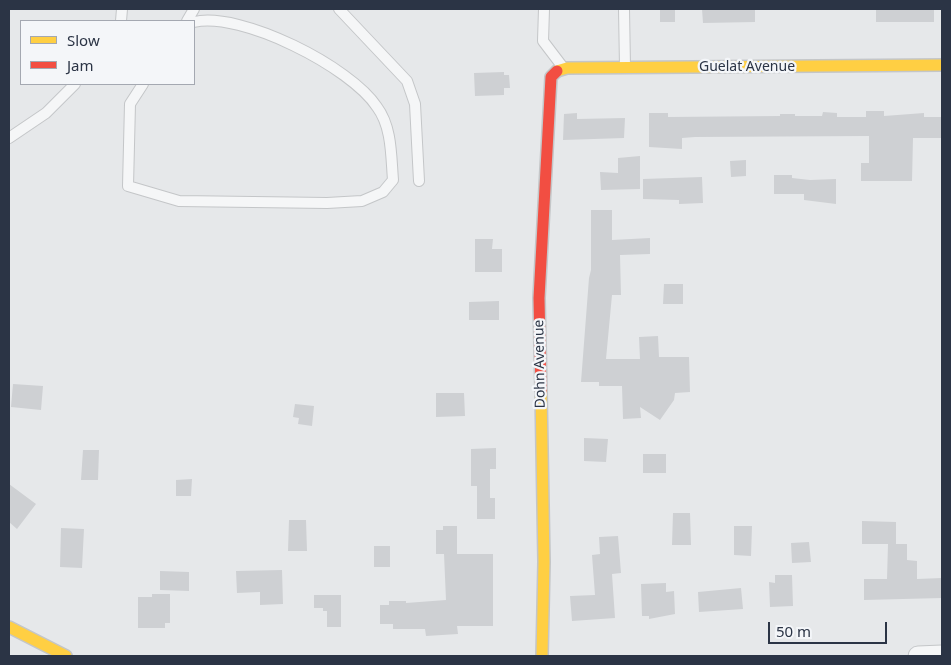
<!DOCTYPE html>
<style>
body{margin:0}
#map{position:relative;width:951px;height:665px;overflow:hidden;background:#e6e8ea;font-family:"Noto Sans",sans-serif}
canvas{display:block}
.frame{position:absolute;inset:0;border:10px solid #2b3445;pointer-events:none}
.legend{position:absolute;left:20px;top:20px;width:175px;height:65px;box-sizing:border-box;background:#f4f6f9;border:1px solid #a4a8b1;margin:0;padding:6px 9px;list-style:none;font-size:15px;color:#2b3445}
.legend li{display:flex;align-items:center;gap:10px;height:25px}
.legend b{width:25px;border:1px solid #a4a8b1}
.scale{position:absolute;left:768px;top:622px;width:119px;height:22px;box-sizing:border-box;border:2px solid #2b3445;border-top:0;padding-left:6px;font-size:15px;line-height:18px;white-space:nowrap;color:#2b3445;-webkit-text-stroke:4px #f4f6f9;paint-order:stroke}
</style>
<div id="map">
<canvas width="951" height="665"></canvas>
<div class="frame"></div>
<ul class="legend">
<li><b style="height:6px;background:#ffcf43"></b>Slow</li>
<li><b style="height:6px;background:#f24e42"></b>Jam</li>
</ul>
<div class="scale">50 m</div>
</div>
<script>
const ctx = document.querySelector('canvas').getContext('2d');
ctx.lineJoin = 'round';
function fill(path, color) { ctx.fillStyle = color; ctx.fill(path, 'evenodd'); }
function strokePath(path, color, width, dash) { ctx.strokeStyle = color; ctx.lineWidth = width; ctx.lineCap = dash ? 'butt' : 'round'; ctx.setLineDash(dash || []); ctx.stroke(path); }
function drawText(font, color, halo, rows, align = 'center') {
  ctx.font = font + ' "Noto Sans",sans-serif'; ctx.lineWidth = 4.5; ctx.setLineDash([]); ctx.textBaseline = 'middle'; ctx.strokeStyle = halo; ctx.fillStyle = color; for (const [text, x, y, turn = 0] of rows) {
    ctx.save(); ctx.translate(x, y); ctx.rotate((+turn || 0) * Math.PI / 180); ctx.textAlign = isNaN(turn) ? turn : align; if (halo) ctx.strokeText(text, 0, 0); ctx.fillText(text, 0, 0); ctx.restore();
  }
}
const building = new Path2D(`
 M 660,9 L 675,9 L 675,22 L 660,22 Z
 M 702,9 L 755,9 L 755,22 L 703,23 Z
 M 876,9 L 934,9 L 934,22 L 876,22 Z
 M 504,72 L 504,75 L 509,75 L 510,88 L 504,88 L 504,95 L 475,96 L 474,73 Z
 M 866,111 L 884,111 L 884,116 L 924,113 L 924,117 L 942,117 L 942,138 L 913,138 L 912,181 L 861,181 L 861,163 L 869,163 L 869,136 L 695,137 L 682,138 L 682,149 L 649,147 L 649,113 L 668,113 L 668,117 L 780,116 L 780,114 L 795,114 L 795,116 L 822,116 L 823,112 L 837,113 L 837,117 L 866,117 Z
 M 577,113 L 577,119 L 625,118 L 624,138 L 563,140 L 564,114 Z
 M 640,156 L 640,189 L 601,190 L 600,172 L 618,173 L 618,158 Z
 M 746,160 L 746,176 L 731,177 L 730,161 Z
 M 774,175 L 792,175 L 792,178 L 810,180 L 836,179 L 836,204 L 804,200 L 804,194 L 774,194 Z
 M 702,177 L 703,203 L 679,204 L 679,200 L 643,199 L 643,179 Z
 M 591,210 L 612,210 L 612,240 L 650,238 L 650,254 L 620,255 L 621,295 L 612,295 L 606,359 L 640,359 L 639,337 L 658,336 L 659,357 L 689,357 L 690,392 L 675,393 L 674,400 L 660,420 L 640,407 L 641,418 L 623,419 L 622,386 L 599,386 L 599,382 L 581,382 L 589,278 L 591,270 Z
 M 475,239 L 493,239 L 492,249 L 502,249 L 502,272 L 475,272 Z
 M 664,284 L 683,284 L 683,304 L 663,304 Z
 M 499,301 L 499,320 L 469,320 L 469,302 Z
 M 13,384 L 43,386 L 41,410 L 11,407 Z
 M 436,393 L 464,393 L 465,416 L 436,417 Z
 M 295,404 L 314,406 L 312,426 L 298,424 L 299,418 L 293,417 Z
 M 584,438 L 608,439 L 606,462 L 584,461 Z
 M 496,448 L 496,469 L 490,469 L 490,498 L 495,498 L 495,519 L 477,519 L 477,486 L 471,486 L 471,449 Z
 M 83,450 L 99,450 L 98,480 L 81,480 Z
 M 643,454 L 666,454 L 666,473 L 643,473 Z
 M 192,479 L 191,496 L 176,496 L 176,480 Z
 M 9,484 L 36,504 L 17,529 L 9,522 Z
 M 673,513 L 690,513 L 691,545 L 672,545 Z
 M 289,520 L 306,520 L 307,551 L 288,551 Z
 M 862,521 L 896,522 L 896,544 L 907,544 L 907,560 L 917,561 L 917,579 L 942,578 L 942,598 L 864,600 L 864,579 L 887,579 L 888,544 L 862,544 Z
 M 443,526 L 457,526 L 457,554 L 493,554 L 493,626 L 457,626 L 458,634 L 426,636 L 425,629 L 393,629 L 393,624 L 380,624 L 380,605 L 389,605 L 389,601 L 406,601 L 406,603 L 446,600 L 444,554 L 436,554 L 436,530 L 443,530 Z
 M 734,526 L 752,526 L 751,556 L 734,555 Z
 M 61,528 L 84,529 L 82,568 L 60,567 Z
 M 618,536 L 621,573 L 612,574 L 615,618 L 572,621 L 570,596 L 595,595 L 592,555 L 600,554 L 599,537 Z
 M 809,542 L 811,562 L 792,563 L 791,543 Z
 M 374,546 L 390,546 L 390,567 L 374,567 Z
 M 282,570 L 283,604 L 260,605 L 260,592 L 237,593 L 236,571 Z
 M 160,571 L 189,572 L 189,591 L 160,590 Z
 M 775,575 L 792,575 L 793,606 L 770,607 L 769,582 L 775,583 Z
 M 666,583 L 666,592 L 674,591 L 675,614 L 649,619 L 649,616 L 642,616 L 641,584 Z
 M 741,588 L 743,609 L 699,612 L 698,592 Z
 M 152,594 L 170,594 L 170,623 L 165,623 L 165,628 L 138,628 L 138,597 L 152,597 Z
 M 314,595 L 341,595 L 341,627 L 327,627 L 327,611 L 323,611 L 323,608 L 314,608 Z`);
const lane = new Path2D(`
 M 339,9 L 407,81 L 415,104 L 419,181
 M 544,9 L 543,41 L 562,66
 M 624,9 L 625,67
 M 121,21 L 122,9
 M 187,21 L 194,9
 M 143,84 L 130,104 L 128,186 L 179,201 L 327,203 L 362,201 L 383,192 L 393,180 C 391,156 392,127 377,107 C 351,67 241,11 194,22
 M 9,138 L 46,113 L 75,84`);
const street = new Path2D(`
 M 918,656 L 942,655`);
const slow = new Path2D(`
 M 557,71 L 567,68 L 942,65
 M 541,392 L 544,562 L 542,656
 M 9,627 L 66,656`);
const jam = new Path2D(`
 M 541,392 L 539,298 L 551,77 L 557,71`);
const streetNames = [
 ["Guelat Avenue",747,67],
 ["Dohn Avenue",540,364,-91]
];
fill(building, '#ced0d3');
strokePath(lane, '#c4c6c8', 12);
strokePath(street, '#c4c6c8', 21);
strokePath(slow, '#c4c6c8', 14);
strokePath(jam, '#c4c6c8', 14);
strokePath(lane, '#f5f6f7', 10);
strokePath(street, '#f5f6f7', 19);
strokePath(slow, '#ffcf43', 11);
strokePath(jam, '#f24e42', 11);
drawText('14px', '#2b3445', '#f4f6f9', streetNames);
</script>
